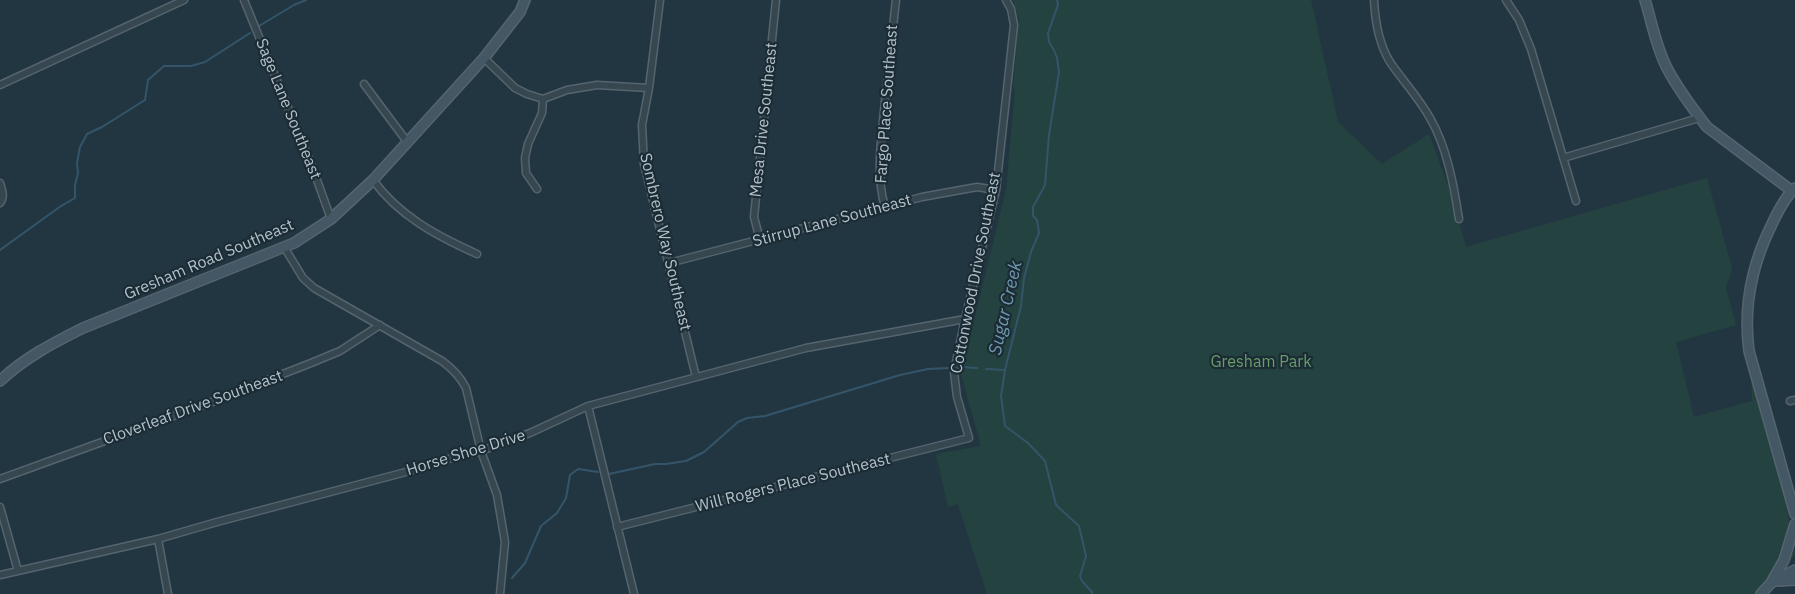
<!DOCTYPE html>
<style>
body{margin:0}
canvas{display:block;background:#223641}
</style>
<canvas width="1795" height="594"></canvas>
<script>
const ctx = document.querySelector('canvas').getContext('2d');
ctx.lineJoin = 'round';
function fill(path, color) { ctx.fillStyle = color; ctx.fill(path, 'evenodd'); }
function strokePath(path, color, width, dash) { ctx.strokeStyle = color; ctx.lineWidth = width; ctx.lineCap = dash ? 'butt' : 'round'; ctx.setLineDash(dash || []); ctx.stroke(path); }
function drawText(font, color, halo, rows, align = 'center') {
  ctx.font = font + ' "IBM Plex Sans",sans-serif'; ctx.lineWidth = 4.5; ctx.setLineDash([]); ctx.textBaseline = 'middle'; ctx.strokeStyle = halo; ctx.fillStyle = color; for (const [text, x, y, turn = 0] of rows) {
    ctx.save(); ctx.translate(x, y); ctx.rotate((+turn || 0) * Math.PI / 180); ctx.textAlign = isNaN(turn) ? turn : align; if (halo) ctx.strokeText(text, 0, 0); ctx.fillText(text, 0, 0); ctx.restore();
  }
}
const green = new Path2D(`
 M 1013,0 L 1311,0 L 1338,122 L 1382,164 L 1429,134 L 1453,200 L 1466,247 L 1707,178 L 1732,268 L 1726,288 L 1736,325 L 1676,342 L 1694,417 L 1752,401 L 1751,372 L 1779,462 L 1795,555 L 1763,594 L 987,594 L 958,504 L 948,507 L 936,454 L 981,446 L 961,374 L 1006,190 L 1015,89 L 1013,89 L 1019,19 Z`);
const stream = new Path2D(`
 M 1057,0 L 1058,5 L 1048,33 L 1049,42 L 1054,50 L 1057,58 L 1059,72 L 1049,135 L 1045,185 L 1033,207 L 1033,216 L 1037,220 L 1039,233 L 1031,252 L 1024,278 L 1021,306 L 1005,370 L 1001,396 L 1005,426 L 1028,443 L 1045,461 L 1056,505 L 1079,526 L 1086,556 L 1080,576 L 1082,581 L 1092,592 L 1092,594
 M 259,26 L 294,5 L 306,0
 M 0,250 L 61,206 L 75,198 L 75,185 L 78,173 L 77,163 L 80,147 L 87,134 L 102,127 L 145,100 L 148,80 L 164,66 L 191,66 L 205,62 L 250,33
 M 960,367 L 977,368
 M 986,369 L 1005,370
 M 609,474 L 655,464 L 666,464 L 686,461 L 704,452 L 738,422 L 747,418 L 765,416 L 900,375 L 928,369 L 949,368
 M 512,578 L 525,563 L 541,526 L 557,513 L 566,498 L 570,475 L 578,469 L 598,472`);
const street = new Path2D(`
 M 244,0 L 313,169 L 331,219
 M 660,0 L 649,88 L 642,125 L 644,164 L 696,377
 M 1374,0 C 1375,20 1379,44 1390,62 C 1403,81 1419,98 1430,118 C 1447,147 1454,186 1459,219
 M 1506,0 L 1519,20 L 1531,49 L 1576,201
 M 484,58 L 515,88 L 527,94 L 543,99 L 567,90 L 597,85 L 649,88
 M 364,84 L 408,143
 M 0,85 L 184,0
 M 1563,158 L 1699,118
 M 373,180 C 399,216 437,236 477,254
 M 0,183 C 2,190 5,197 0,203
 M 537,189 L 526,173 L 525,158 L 528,144 L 542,113 L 543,99
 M 885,207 C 875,173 882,136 885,101 C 889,68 892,34 896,0
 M 760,240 L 754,217 L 776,0
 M 284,247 L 303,278 L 314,288 L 442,361 C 453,369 460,376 466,388 L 481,451 L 497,495 L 505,542 L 500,594
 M 669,263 L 922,197 L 977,187 L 996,190
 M 1790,401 L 1795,400
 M 588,406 L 634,594
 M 0,479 L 204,405 L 311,363 L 340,351 L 380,325
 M 0,507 L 18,571
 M 617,527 L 969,438 L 957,397 L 954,372 L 965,319 L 996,190 L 1014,25 L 1011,9 L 1006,0
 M 158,539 L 168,594
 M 0,575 L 158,539 L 217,522 L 421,468 L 454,457 L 481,451 L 530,433 L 588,406 L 806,348 L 965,319`);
const secondary = new Path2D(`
 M 1645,0 C 1652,23 1656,47 1667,68 C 1678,89 1693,109 1707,127 L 1792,191
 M 1795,188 C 1785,197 1778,211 1772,224 C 1752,264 1743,306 1749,351 L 1795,514
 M 0,381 C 24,358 53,343 83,328 L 294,243 L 331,219 L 373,180 L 484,58 L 520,12 L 525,0
 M 1779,581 L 1795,580
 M 1771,583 L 1784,560 L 1795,524
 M 1761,594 L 1771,583 L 1795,570`);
const streetNames = [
 ["Fargo Place Southeast",887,104,-86],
 ["Sage Lane Southeast",288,109,68],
 ["Mesa Drive Southeast",764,120,-84],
 ["Stirrup Lane Southeast",832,221,-15],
 ["Sombrero Way Southeast",665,242,77],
 ["Gresham Road Southeast",209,260,-23],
 ["Cottonwood Drive Southeast",976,273,-79],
 ["Cloverleaf Drive Southeast",193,408,-20],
 ["Horse Shoe Drive",466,453,-17],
 ["Will Rogers Place Southeast",793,483,-14]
];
const parkNames = [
 ["Gresham Park",1261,362]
];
const waterNames = [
 ["Sugar Creek",1006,308,-77]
];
fill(green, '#24423f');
strokePath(stream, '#345569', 2);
strokePath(street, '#55646e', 9);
strokePath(secondary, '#55646e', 12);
strokePath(street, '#374750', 6);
strokePath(secondary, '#445764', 9);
drawText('16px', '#b3c1cb', '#1c2c35', streetNames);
drawText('16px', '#689e69', '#1c2c35', parkNames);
drawText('italic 18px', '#7099b1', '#1c2c35', waterNames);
</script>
